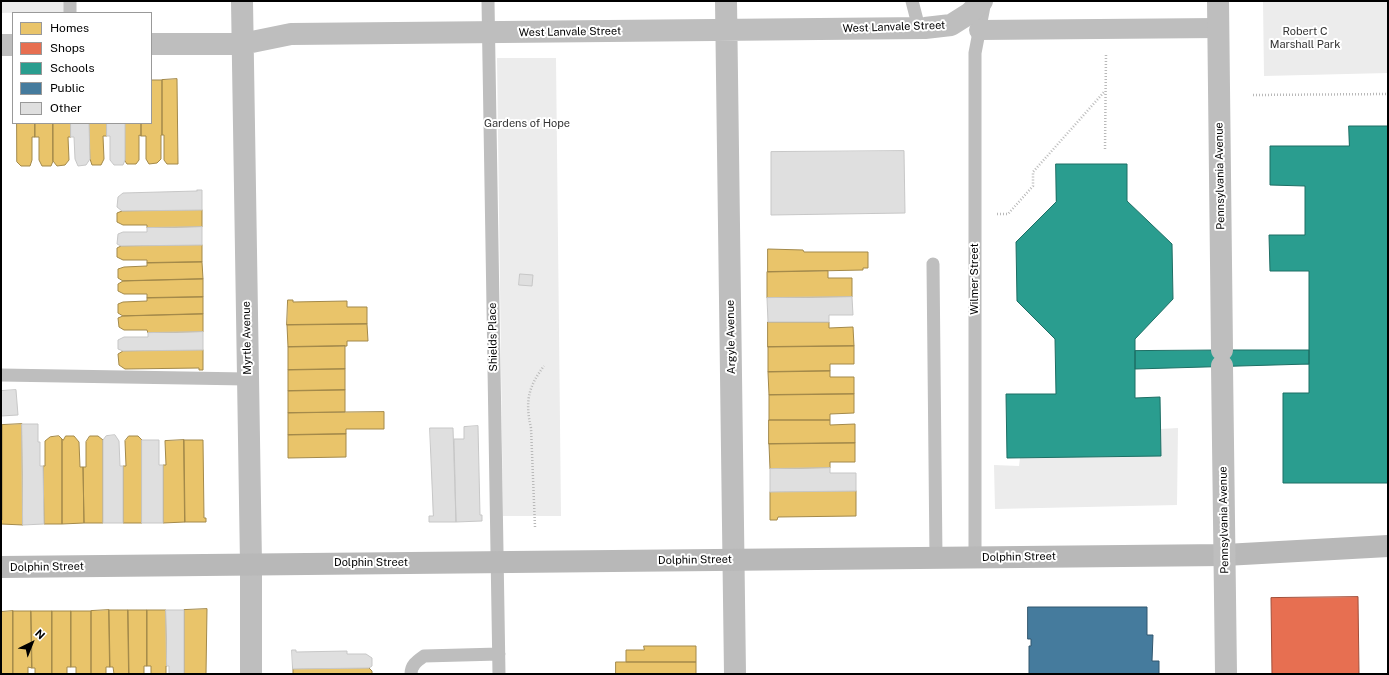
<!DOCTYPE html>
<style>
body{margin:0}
#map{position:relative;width:1389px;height:675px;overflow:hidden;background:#fff;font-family:"Public Sans",sans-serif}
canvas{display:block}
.frame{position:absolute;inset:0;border:2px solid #000;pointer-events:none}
.legend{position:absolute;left:12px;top:12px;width:140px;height:112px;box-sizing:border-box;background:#fff;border:1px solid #999;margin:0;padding:5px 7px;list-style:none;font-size:12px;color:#000}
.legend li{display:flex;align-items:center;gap:8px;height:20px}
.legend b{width:20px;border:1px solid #999}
.north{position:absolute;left:12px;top:623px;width:40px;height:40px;-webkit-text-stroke:3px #fff;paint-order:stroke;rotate:43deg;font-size:11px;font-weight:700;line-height:16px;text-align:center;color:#000}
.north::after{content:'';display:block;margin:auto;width:14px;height:18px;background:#000;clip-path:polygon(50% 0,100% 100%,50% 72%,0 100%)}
</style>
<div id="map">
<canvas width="1389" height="675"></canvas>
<div class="frame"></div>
<ul class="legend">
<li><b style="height:11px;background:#e9c46a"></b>Homes</li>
<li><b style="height:11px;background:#e76f51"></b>Shops</li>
<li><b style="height:11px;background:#2a9d8f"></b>Schools</li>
<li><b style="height:11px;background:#457b9d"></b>Public</li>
<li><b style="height:11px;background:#dfdfdf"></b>Other</li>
</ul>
<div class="north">N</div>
</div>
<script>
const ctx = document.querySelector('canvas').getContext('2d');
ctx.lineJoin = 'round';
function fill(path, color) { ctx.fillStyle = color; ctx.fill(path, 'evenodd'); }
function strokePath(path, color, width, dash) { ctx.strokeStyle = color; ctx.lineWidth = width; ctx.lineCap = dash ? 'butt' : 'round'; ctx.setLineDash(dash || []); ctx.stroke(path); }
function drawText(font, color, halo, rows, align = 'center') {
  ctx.font = font + ' "Public Sans",sans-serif'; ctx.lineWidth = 4; ctx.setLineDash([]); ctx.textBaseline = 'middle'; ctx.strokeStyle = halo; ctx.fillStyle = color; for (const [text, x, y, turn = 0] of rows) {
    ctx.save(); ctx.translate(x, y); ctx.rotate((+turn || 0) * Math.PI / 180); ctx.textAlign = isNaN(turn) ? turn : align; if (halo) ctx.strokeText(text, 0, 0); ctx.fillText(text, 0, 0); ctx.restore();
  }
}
const green = new Path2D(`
 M 1,1 L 65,1 L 65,12 L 1,13 Z
 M 1263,1 L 1388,1 L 1388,73 L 1264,76 Z
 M 497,58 L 556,58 L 561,516 L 503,516 Z
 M 1178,428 L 1177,505 L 995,509 L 994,465 L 1019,466 L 1020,458 L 1160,456 L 1160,429 Z`);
const homes = new Path2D(`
 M 177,79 L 178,164 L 167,164 L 164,160 L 164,135 L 162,135 L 162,80 Z
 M 151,80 L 162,80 L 162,135 L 161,135 L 161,159 L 157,163 L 149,164 L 146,159 L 146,136 L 141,136 L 141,123 L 151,123 Z
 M 17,123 L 35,123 L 35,137 L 32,137 L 32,160 L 30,166 L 21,166 L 17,162 Z
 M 35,123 L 53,123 L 53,161 L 51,166 L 42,166 L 39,160 L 39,137 L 35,137 Z
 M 53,123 L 71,123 L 71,137 L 68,137 L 69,160 L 65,165 L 57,166 L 53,161 Z
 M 89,123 L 107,123 L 107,136 L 103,136 L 104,159 L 101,165 L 92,165 L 90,159 Z
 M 125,123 L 141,123 L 141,136 L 139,135 L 139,160 L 136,164 L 127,164 L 125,161 Z
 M 202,210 L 202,227 L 147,228 L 147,225 L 123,225 L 117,222 L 117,213 L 122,211 Z
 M 202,245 L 202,262 L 147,263 L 147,260 L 123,260 L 117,257 L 117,248 L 121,246 Z
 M 768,249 L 803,250 L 804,252 L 868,252 L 868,268 L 863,268 L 863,270 L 768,272 Z
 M 202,262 L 203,279 L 123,281 L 118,278 L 118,269 L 124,267 L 147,266 L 147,263 Z
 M 828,271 L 828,278 L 852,278 L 852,297 L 767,298 L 767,272 Z
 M 203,279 L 203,297 L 147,298 L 147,294 L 124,294 L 118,291 L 118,284 L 123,281 Z
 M 203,297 L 203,314 L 123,316 L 118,313 L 118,304 L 123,302 L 147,301 L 147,298 Z
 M 288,300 L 293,300 L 293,302 L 347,301 L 347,307 L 367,307 L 367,324 L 287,325 Z
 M 203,314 L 203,332 L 148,333 L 147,330 L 124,330 L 119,327 L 118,318 L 123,316 Z
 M 768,322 L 829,322 L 829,328 L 853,327 L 854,346 L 768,347 Z
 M 367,324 L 368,341 L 347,341 L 347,346 L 288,347 L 287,325 Z
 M 345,346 L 345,369 L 288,370 L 288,347 Z
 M 854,346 L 854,364 L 830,364 L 830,371 L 768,372 L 768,347 Z
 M 203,350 L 203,370 L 199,370 L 199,368 L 125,369 L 119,365 L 118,354 L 123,351 Z
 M 345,369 L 345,390 L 288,391 L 288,370 Z
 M 830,371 L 830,377 L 854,377 L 854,394 L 769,395 L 768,372 Z
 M 345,390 L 345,412 L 288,413 L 288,391 Z
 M 854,394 L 854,413 L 830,414 L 830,420 L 769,420 L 769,395 Z
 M 384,412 L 384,429 L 346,429 L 346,434 L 288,435 L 288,413 Z
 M 769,420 L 830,420 L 830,425 L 855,424 L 855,443 L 769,444 Z
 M 22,424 L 23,525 L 1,524 L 1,520 L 2,520 L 2,425 Z
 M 346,434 L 346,457 L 288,458 L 288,435 Z
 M 59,436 L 62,439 L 62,524 L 44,524 L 43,466 L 45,466 L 45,441 L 50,437 Z
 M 66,436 L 74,436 L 79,442 L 80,467 L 83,467 L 84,523 L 62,524 L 62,439 L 63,440 Z
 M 90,436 L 98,436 L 103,440 L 103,523 L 84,523 L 83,467 L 86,467 L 86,442 Z
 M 129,436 L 138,436 L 142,440 L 142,523 L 123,523 L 123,466 L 126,466 L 125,441 Z
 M 184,440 L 185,522 L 163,523 L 163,465 L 166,465 L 165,441 Z
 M 184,440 L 203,440 L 204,518 L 206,518 L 206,522 L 185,522 Z
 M 855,443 L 855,462 L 830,462 L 830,468 L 770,469 L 769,444 Z
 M 856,491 L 856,516 L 778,517 L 777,520 L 770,520 L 770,492 Z
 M 207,609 L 206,674 L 184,674 L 184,610 Z
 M 109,610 L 110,667 L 106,667 L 106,674 L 91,674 L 91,611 Z
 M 109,610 L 128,610 L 129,674 L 114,674 L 113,667 L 110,667 Z
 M 128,610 L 147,610 L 147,666 L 144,666 L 144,674 L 129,674 Z
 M 147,610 L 166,610 L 167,666 L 166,666 L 166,674 L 151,674 L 151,666 L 147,666 Z
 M 13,611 L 13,674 L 1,674 L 1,612 Z
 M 13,611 L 31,611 L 32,668 L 28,667 L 28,674 L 13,674 Z
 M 31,611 L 52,611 L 52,674 L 35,674 L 35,668 L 32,668 Z
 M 52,611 L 71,611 L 71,667 L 67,667 L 67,674 L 52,674 Z
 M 71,611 L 91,611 L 91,674 L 76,674 L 76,667 L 71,667 Z
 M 644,646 L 696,646 L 696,662 L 626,662 L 626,650 L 644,650 Z
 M 616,662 L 696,662 L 696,674 L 616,674 Z
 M 369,668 L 372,671 L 372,674 L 293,674 L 293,669 Z`);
const shops = new Path2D(`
 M 1358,597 L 1359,674 L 1272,674 L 1271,598 Z`);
const schools = new Path2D(`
 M 1349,126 L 1388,126 L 1388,483 L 1283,483 L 1283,393 L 1309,393 L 1309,271 L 1270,271 L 1269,235 L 1305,235 L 1305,186 L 1270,185 L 1270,146 L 1349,146 Z
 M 1056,164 L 1127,164 L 1127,201 L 1172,244 L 1173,299 L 1135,339 L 1135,398 L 1160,397 L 1161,456 L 1007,458 L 1006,394 L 1056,394 L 1055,339 L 1017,301 L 1016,242 L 1056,202 Z
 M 1222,350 L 1309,350 L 1309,364 L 1135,369 L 1135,351 Z`);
const public = new Path2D(`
 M 1028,607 L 1147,607 L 1147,635 L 1153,635 L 1152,661 L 1159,661 L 1159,674 L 1029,674 L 1029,646 L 1031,646 L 1031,639 L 1028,639 Z`);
const building = new Path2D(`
 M 71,123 L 89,123 L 90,159 L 86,165 L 78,166 L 75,159 L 74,137 L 71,137 Z
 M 107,123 L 125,123 L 125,160 L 123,165 L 114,165 L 110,160 L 110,136 L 107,136 Z
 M 904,151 L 905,213 L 771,215 L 771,152 Z
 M 197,190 L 202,190 L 202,210 L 122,211 L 117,207 L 118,197 L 123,193 L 197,191 Z
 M 202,227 L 202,245 L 121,246 L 117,244 L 118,234 L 123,232 L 147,232 L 147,228 Z
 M 520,274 L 533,275 L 532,286 L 519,285 Z
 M 852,297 L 853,315 L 829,315 L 829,322 L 768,322 L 767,298 Z
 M 203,332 L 203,350 L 123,351 L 118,349 L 118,340 L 124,337 L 148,337 L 148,333 Z
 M 16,390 L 18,415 L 1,416 L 1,391 Z
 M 22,424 L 38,424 L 38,442 L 40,442 L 40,466 L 43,466 L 44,524 L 23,525 Z
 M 478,426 L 480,515 L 482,515 L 482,521 L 456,522 L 454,439 L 464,439 L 464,427 Z
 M 430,428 L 453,428 L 456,522 L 429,522 L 429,516 L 433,516 Z
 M 115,435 L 119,441 L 120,466 L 123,466 L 123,523 L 103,523 L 103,440 L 106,436 Z
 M 142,440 L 159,440 L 159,465 L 163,465 L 163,523 L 142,523 Z
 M 830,468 L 830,473 L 856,473 L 856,491 L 770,492 L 770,469 Z
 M 166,610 L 184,610 L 184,674 L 169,674 L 169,666 L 167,666 Z
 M 292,650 L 296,650 L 296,652 L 347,651 L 347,654 L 366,654 L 372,658 L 372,666 L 369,668 L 293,669 Z`);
const path = new Path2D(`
 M 1253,95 L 1388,94
 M 1105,149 L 1106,54
 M 997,214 L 1008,214 L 1033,186 L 1033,172 L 1105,91
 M 535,527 L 531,428 C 525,402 528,387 544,366`);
const service = new Path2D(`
 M 70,1 L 70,13
 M 488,1 L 499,674
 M 912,1 L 919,28
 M 933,264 L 936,558
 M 1,375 L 247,379
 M 975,558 L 975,53 L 985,1
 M 411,674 C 411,665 417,661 424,656 L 499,654`);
const pedestrian = new Path2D(`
 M 979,30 L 1218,28`);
const minor = new Path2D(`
 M 242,1 L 251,564 L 251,674
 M 726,1 L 735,674
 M 151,44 L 242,44 L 291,34 L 925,28 L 951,25 L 970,13 L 982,1
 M 1,45 L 13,45`);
const secondary = new Path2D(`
 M 1,567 L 1225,555 L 1388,546`);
const primary = new Path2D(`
 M 1218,1 L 1222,350
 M 1222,366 L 1226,674`);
const streetNames = [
 ["West Lanvale Street",894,27,-2],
 ["West Lanvale Street",570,32,-1],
 ["Pennsylvania Avenue",1220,176,-91],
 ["Wilmer Street",975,279,-90],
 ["Shields Place",493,337,-91],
 ["Argyle Avenue",731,337,-91],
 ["Myrtle Avenue",247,338,-91],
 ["Pennsylvania Avenue",1224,520,-91],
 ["Dolphin Street",1019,557,-1],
 ["Dolphin Street",695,560,-1],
 ["Dolphin Street",371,563],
 ["Dolphin Street",47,567,-1]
];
const parkNames = [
 ["Robert C",1305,32],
 ["Marshall Park",1305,45],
 ["Gardens of Hope",527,124]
];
fill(green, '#ececec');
fill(homes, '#e9c46a');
strokePath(homes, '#a3894a', 1);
fill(shops, '#e76f51');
strokePath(shops, '#a24e39', 1);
fill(schools, '#2a9d8f');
strokePath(schools, '#1d6e64', 1);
fill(public, '#457b9d');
strokePath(public, '#30566e', 1);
fill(building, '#dfdfdf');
strokePath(building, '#c7c7c7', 1);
strokePath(path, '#b9b9b9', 2.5, [1, 2]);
strokePath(service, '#bebebe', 13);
strokePath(pedestrian, '#bebebe', 20);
strokePath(minor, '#bebebe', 22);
strokePath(secondary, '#b8b8b8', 22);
strokePath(primary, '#bebebe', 22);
drawText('11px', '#000', '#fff', streetNames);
drawText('11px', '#333', '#fff', parkNames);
</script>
